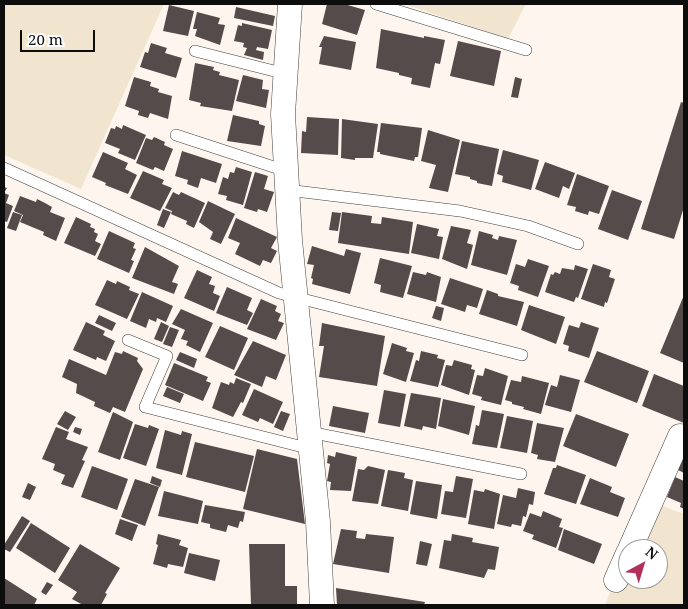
<!DOCTYPE html>
<style>
body{margin:0}
#map{position:relative;width:688px;height:609px;overflow:hidden;background:#fef6ee;font-family:"Noto Serif",serif}
canvas{display:block}
.frame{position:absolute;inset:0;border:5px solid #0d0d0d;pointer-events:none}
.north{position:absolute;left:618px;top:539px;width:50px;height:50px;box-sizing:border-box;background:#fff;border:1px solid #9e9e9e;border-radius:50%;rotate:39deg;font-size:14px;font-weight:700;line-height:20px;text-align:center;color:#0d0d0d}
.north::after{content:'';display:block;margin:auto;width:18px;height:22px;background:#b2305b;clip-path:polygon(50% 0,100% 100%,50% 72%,0 100%)}
.scale{position:absolute;left:20px;top:30px;width:75px;height:22px;box-sizing:border-box;border:2px solid #0d0d0d;border-top:0;padding-left:6px;font-size:15px;line-height:18px;white-space:nowrap;color:#0d0d0d;-webkit-text-stroke:4px #fff;paint-order:stroke}
</style>
<div id="map">
<canvas width="688" height="609"></canvas>
<div class="frame"></div>
<div class="north">N</div>
<div class="scale">20 m</div>
</div>
<script>
const ctx = document.querySelector('canvas').getContext('2d');
ctx.lineJoin = 'round';
function fill(path, color) { ctx.fillStyle = color; ctx.fill(path, 'evenodd'); }
function strokePath(path, color, width, dash) { ctx.strokeStyle = color; ctx.lineWidth = width; ctx.lineCap = dash ? 'butt' : 'round'; ctx.setLineDash(dash || []); ctx.stroke(path); }
const farmland = new Path2D(`
 M 4,4 L 164,4 L 81,189 L 4,155 Z
 M 404,4 L 526,4 L 508,39 Z
 M 660,505 L 684,514 L 684,605 L 605,605 L 612,588 L 621,592 L 628,577 L 628,579 L 658,579 L 658,549 L 640,549 Z`);
const building = new Path2D(`
 M 327,4 L 344,4 L 365,10 L 357,35 L 322,24 Z
 M 169,5 L 194,11 L 188,36 L 163,31 Z
 M 236,7 L 275,16 L 273,26 L 234,18 Z
 M 197,12 L 220,18 L 218,24 L 225,25 L 220,45 L 195,36 L 197,29 L 193,29 Z
 M 242,23 L 272,30 L 268,49 L 257,47 L 256,50 L 264,52 L 263,60 L 244,55 L 247,48 L 243,47 L 244,43 L 234,41 L 238,25 L 242,26 Z
 M 381,29 L 424,38 L 424,36 L 445,40 L 440,64 L 435,63 L 430,88 L 411,84 L 412,78 L 399,75 L 399,73 L 376,68 Z
 M 324,36 L 356,42 L 351,70 L 319,64 L 322,47 L 319,47 Z
 M 458,41 L 501,51 L 494,86 L 450,76 Z
 M 151,43 L 167,48 L 165,53 L 182,58 L 176,78 L 140,67 L 145,52 L 148,53 Z
 M 195,63 L 214,67 L 213,70 L 220,72 L 219,75 L 239,80 L 232,111 L 200,106 L 201,103 L 189,100 Z
 M 243,75 L 263,80 L 262,89 L 269,90 L 266,108 L 236,101 Z
 M 134,77 L 151,82 L 150,86 L 159,89 L 158,92 L 172,96 L 168,119 L 150,113 L 148,118 L 138,115 L 139,111 L 125,106 Z
 M 515,77 L 522,79 L 518,98 L 511,97 Z
 M 681,102 L 684,103 L 684,207 L 674,239 L 641,229 Z
 M 233,115 L 259,121 L 259,124 L 265,126 L 261,146 L 227,141 Z
 M 307,117 L 339,119 L 338,155 L 301,153 L 302,131 L 306,132 Z
 M 342,119 L 378,124 L 373,158 L 355,158 L 355,160 L 341,158 Z
 M 381,123 L 422,128 L 418,157 L 415,157 L 414,161 L 380,154 L 380,152 L 377,152 Z
 M 123,125 L 146,135 L 135,160 L 118,153 L 120,149 L 105,143 L 111,128 L 115,129 L 116,126 L 122,129 Z
 M 428,130 L 460,140 L 448,192 L 429,188 L 436,165 L 421,161 Z
 M 154,137 L 165,142 L 164,145 L 173,149 L 164,171 L 155,167 L 153,170 L 136,163 L 146,138 L 152,140 Z
 M 462,141 L 499,149 L 492,186 L 477,183 L 477,181 L 470,179 L 470,177 L 455,174 Z
 M 503,150 L 539,160 L 531,190 L 502,182 L 503,176 L 497,174 Z
 M 182,151 L 222,164 L 216,183 L 201,178 L 198,188 L 187,184 L 188,180 L 175,176 Z
 M 103,152 L 128,163 L 125,169 L 137,175 L 128,194 L 105,185 L 106,183 L 92,177 Z
 M 545,162 L 575,173 L 569,189 L 563,186 L 559,198 L 535,189 Z
 M 236,167 L 252,172 L 243,205 L 226,200 L 227,196 L 218,194 L 223,177 L 228,179 L 230,172 L 234,173 Z
 M 143,171 L 164,180 L 162,184 L 172,188 L 160,211 L 130,198 Z
 M 255,172 L 268,176 L 264,189 L 274,192 L 267,212 L 258,209 L 257,212 L 244,208 Z
 M 577,174 L 609,186 L 599,214 L 589,211 L 588,215 L 575,211 L 576,207 L 567,205 Z
 M 4,187 L 7,188 L 4,193 L 9,195 L 6,203 L 13,206 L 7,222 L 4,221 Z
 M 612,190 L 642,201 L 628,240 L 598,229 Z
 M 173,192 L 179,195 L 181,192 L 205,203 L 194,228 L 186,224 L 187,221 L 171,214 L 172,211 L 165,208 Z
 M 20,196 L 36,202 L 37,199 L 45,203 L 52,207 L 50,212 L 65,218 L 56,241 L 43,235 L 44,232 L 20,222 L 23,215 L 14,211 Z
 M 208,201 L 235,214 L 221,244 L 210,239 L 213,232 L 199,222 Z
 M 163,209 L 171,212 L 164,228 L 157,225 Z
 M 13,212 L 22,215 L 16,231 L 7,228 Z
 M 332,212 L 341,213 L 338,231 L 329,230 Z
 M 342,212 L 372,216 L 371,223 L 381,224 L 382,217 L 413,222 L 409,254 L 338,243 Z
 M 76,217 L 91,224 L 90,227 L 95,229 L 94,232 L 98,234 L 95,241 L 101,244 L 95,256 L 64,243 Z
 M 236,218 L 277,237 L 271,248 L 277,251 L 271,263 L 263,260 L 260,266 L 235,254 L 240,243 L 228,238 Z
 M 417,224 L 439,229 L 437,236 L 443,237 L 439,259 L 411,253 Z
 M 451,226 L 471,230 L 467,243 L 473,245 L 467,269 L 442,259 Z
 M 109,231 L 135,243 L 133,248 L 136,249 L 131,260 L 134,261 L 129,273 L 97,259 Z
 M 479,231 L 493,235 L 492,238 L 498,240 L 499,236 L 517,240 L 507,275 L 471,265 Z
 M 312,246 L 344,256 L 346,249 L 361,253 L 350,294 L 312,284 L 313,279 L 311,278 L 314,265 L 307,264 Z
 M 145,247 L 179,266 L 172,282 L 178,284 L 174,294 L 132,278 Z
 M 380,258 L 412,266 L 403,298 L 380,292 L 381,285 L 374,283 Z
 M 528,259 L 549,266 L 538,297 L 518,290 L 519,286 L 510,283 L 516,264 L 525,267 Z
 M 593,264 L 611,270 L 609,277 L 615,279 L 607,303 L 605,302 L 604,307 L 581,299 Z
 M 575,265 L 588,269 L 578,298 L 576,297 L 574,302 L 545,292 L 551,274 L 553,275 L 555,272 L 560,274 L 562,268 L 574,270 Z
 M 197,270 L 212,277 L 209,284 L 215,286 L 213,293 L 220,296 L 214,311 L 184,298 Z
 M 413,272 L 426,275 L 427,272 L 441,277 L 436,302 L 407,294 Z
 M 450,278 L 483,289 L 477,308 L 467,305 L 465,312 L 441,304 Z
 M 107,280 L 116,284 L 117,281 L 130,287 L 129,290 L 139,294 L 127,319 L 95,305 Z
 M 227,287 L 252,298 L 247,310 L 253,313 L 247,325 L 216,313 Z
 M 487,290 L 498,294 L 498,296 L 524,302 L 517,326 L 479,314 Z
 M 142,292 L 173,306 L 166,322 L 157,318 L 156,322 L 149,319 L 146,328 L 130,321 Z
 M 684,295 L 684,363 L 660,353 Z
 M 261,299 L 277,306 L 275,311 L 281,314 L 278,321 L 284,323 L 276,340 L 247,329 Z
 M 529,305 L 565,317 L 556,344 L 521,330 Z
 M 436,306 L 444,308 L 441,321 L 432,318 Z
 M 181,309 L 213,323 L 200,352 L 186,345 L 188,341 L 181,339 L 185,330 L 172,324 Z
 M 99,315 L 116,323 L 112,331 L 95,323 Z
 M 86,322 L 105,331 L 103,335 L 115,341 L 106,361 L 97,357 L 96,360 L 73,350 Z
 M 161,322 L 169,326 L 162,342 L 154,339 Z
 M 581,322 L 599,328 L 589,358 L 568,351 L 569,346 L 563,344 L 569,325 L 579,328 Z
 M 322,323 L 385,336 L 377,386 L 319,377 L 324,346 L 319,346 Z
 M 220,326 L 248,338 L 234,370 L 205,357 Z
 M 170,327 L 179,330 L 172,347 L 163,344 Z
 M 253,341 L 286,355 L 276,380 L 266,376 L 262,387 L 234,375 Z
 M 392,343 L 407,348 L 406,351 L 414,353 L 406,382 L 383,374 Z
 M 123,351 L 138,358 L 137,361 L 143,369 L 125,412 L 113,407 L 110,413 L 94,406 L 95,402 L 76,393 L 77,384 L 62,377 L 69,359 L 106,375 L 115,352 L 122,354 Z
 M 421,351 L 438,355 L 437,358 L 445,360 L 438,387 L 410,381 L 416,360 L 419,361 Z
 M 597,351 L 649,371 L 637,403 L 584,382 Z
 M 180,352 L 197,359 L 194,368 L 176,360 Z
 M 454,360 L 472,365 L 471,369 L 475,370 L 469,395 L 441,385 L 446,365 L 452,366 Z
 M 174,363 L 208,377 L 206,381 L 211,383 L 203,401 L 165,385 Z
 M 485,368 L 508,376 L 501,405 L 481,400 L 482,397 L 472,394 L 477,375 L 483,376 Z
 M 654,374 L 684,386 L 684,423 L 642,406 Z
 M 560,375 L 580,380 L 571,412 L 545,405 L 551,385 L 557,387 Z
 M 522,376 L 549,383 L 541,414 L 523,409 L 524,407 L 512,404 L 512,402 L 505,400 L 511,380 L 521,382 Z
 M 236,378 L 251,384 L 243,403 L 241,402 L 233,417 L 212,408 L 221,382 L 229,385 L 230,382 L 234,384 Z
 M 167,387 L 184,394 L 180,403 L 163,396 Z
 M 254,389 L 283,402 L 273,424 L 260,418 L 258,422 L 242,415 Z
 M 384,390 L 406,394 L 400,427 L 378,423 Z
 M 411,393 L 441,398 L 436,429 L 423,426 L 422,430 L 404,426 Z
 M 443,399 L 475,406 L 469,435 L 438,426 Z
 M 333,406 L 369,413 L 365,433 L 329,426 Z
 M 482,410 L 504,414 L 497,448 L 472,444 L 476,425 L 479,426 Z
 M 65,411 L 76,417 L 68,430 L 57,424 Z
 M 281,411 L 290,414 L 283,431 L 274,427 Z
 M 113,412 L 133,422 L 120,460 L 98,452 Z
 M 576,414 L 629,434 L 616,467 L 563,446 Z
 M 507,416 L 533,421 L 527,453 L 500,448 Z
 M 537,423 L 564,428 L 555,462 L 537,459 L 538,455 L 531,453 Z
 M 135,424 L 148,428 L 149,425 L 159,429 L 146,466 L 123,458 Z
 M 56,427 L 69,432 L 66,439 L 88,447 L 82,460 L 85,461 L 73,488 L 61,484 L 65,475 L 53,470 L 55,464 L 42,459 Z
 M 75,427 L 82,429 L 80,435 L 73,432 Z
 M 165,430 L 181,435 L 182,431 L 192,434 L 182,475 L 156,468 Z
 M 195,442 L 254,456 L 245,492 L 186,477 Z
 M 257,449 L 297,459 L 305,524 L 243,509 Z
 M 336,452 L 357,457 L 351,491 L 330,490 L 331,482 L 327,481 L 330,464 L 327,463 L 328,455 L 335,457 Z
 M 684,456 L 684,473 L 678,470 Z
 M 557,465 L 586,475 L 576,504 L 544,494 L 553,468 L 556,468 Z
 M 92,466 L 128,479 L 117,510 L 81,497 Z
 M 368,466 L 385,470 L 378,504 L 352,501 L 358,469 L 364,470 Z
 M 388,470 L 405,473 L 404,478 L 413,480 L 408,511 L 381,506 Z
 M 152,476 L 162,480 L 160,487 L 150,483 Z
 M 456,476 L 473,479 L 466,518 L 441,514 L 445,491 L 453,492 Z
 M 675,477 L 684,481 L 684,509 L 680,507 L 681,503 L 667,497 Z
 M 590,478 L 612,487 L 610,492 L 625,498 L 618,517 L 580,504 Z
 M 135,479 L 159,487 L 145,526 L 121,517 Z
 M 416,481 L 442,485 L 437,519 L 410,514 Z
 M 28,483 L 36,487 L 30,500 L 22,497 Z
 M 518,488 L 535,492 L 533,505 L 529,504 L 526,517 L 523,516 L 521,526 L 512,524 L 511,527 L 497,524 L 503,495 L 516,498 Z
 M 485,489 L 500,494 L 494,529 L 468,524 L 474,490 L 484,492 Z
 M 164,491 L 203,501 L 198,524 L 158,516 Z
 M 205,505 L 245,512 L 243,522 L 240,521 L 238,528 L 228,525 L 226,532 L 210,528 L 210,524 L 201,522 Z
 M 543,511 L 562,519 L 559,527 L 563,528 L 556,548 L 532,539 L 534,535 L 523,531 L 530,513 L 541,517 Z
 M 22,516 L 30,521 L 10,552 L 4,549 L 4,545 Z
 M 120,519 L 138,525 L 132,541 L 115,534 Z
 M 31,523 L 70,548 L 55,573 L 16,548 Z
 M 341,529 L 357,531 L 356,538 L 365,539 L 366,534 L 394,537 L 389,573 L 333,564 Z
 M 564,529 L 602,544 L 594,564 L 558,550 Z
 M 158,534 L 181,540 L 179,545 L 188,548 L 183,567 L 168,564 L 167,568 L 153,564 L 158,545 L 156,544 Z
 M 452,534 L 473,538 L 472,542 L 499,547 L 495,570 L 488,569 L 484,578 L 439,568 L 444,540 L 451,541 Z
 M 420,541 L 432,544 L 427,566 L 416,564 Z
 M 80,544 L 120,568 L 105,593 L 107,594 L 101,605 L 83,605 L 72,599 L 77,592 L 58,580 Z
 M 249,544 L 285,544 L 285,586 L 297,586 L 297,605 L 251,605 Z
 M 189,553 L 220,560 L 215,581 L 184,573 Z
 M 4,578 L 37,599 L 34,605 L 4,605 Z
 M 47,582 L 53,585 L 46,595 L 41,592 Z
 M 336,588 L 425,602 L 424,605 L 337,605 Z`);
const service = new Path2D(`
 M 376,4 L 526,50
 M 195,51 L 286,74
 M 176,135 L 286,171
 M 4,168 L 279,293 L 522,355
 M 287,190 L 460,211 L 528,226 L 578,244
 M 128,340 L 167,356 L 145,407 L 311,449
 M 309,432 L 521,474`);
const minor = new Path2D(`
 M 290,4 L 283,114 L 290,240 L 318,522 L 322,605
 M 630,549 L 680,436 L 684,438
 M 616,580 L 628,553`);
fill(farmland, '#f2e5d0');
fill(building, '#554b4a');
strokePath(service, '#404040', 12);
strokePath(minor, '#404040', 25);
strokePath(service, '#fff', 11);
strokePath(minor, '#fff', 24);
</script>
